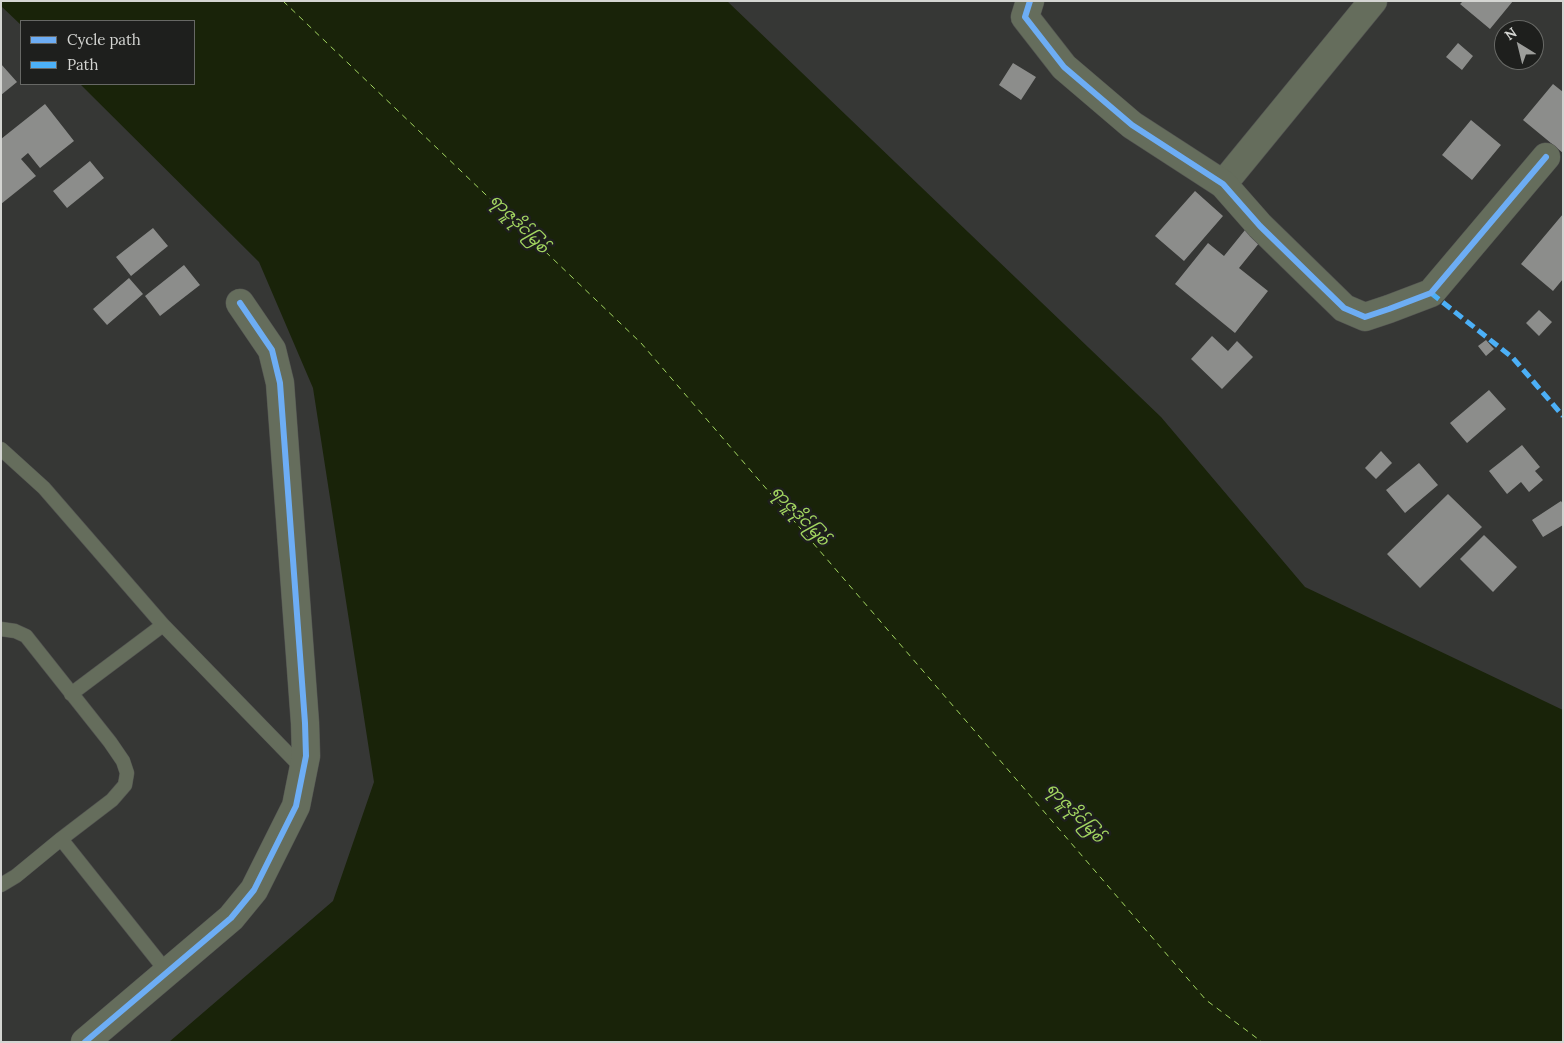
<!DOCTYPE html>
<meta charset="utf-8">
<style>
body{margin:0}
#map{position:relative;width:1564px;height:1043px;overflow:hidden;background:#363735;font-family:Lora,serif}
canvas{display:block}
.frame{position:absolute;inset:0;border:2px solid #d4d5d2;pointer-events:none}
.legend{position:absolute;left:20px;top:20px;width:175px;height:65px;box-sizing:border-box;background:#1e1f1d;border:1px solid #676865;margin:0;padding:6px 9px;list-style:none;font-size:15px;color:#d4d5d2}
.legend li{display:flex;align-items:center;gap:10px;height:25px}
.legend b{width:25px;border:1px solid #676865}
.north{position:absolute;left:1494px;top:20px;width:50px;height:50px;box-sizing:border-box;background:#1e1f1d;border:1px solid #676865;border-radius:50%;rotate:324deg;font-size:14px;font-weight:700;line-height:20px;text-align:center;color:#d4d5d2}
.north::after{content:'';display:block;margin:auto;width:18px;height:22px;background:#9d9e9b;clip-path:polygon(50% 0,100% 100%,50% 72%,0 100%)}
</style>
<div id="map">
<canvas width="1564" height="1043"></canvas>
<div class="frame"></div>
<ul class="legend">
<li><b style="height:6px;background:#6dadf4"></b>Cycle path</li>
<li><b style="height:6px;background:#4cb0f7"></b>Path</li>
</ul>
<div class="north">N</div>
</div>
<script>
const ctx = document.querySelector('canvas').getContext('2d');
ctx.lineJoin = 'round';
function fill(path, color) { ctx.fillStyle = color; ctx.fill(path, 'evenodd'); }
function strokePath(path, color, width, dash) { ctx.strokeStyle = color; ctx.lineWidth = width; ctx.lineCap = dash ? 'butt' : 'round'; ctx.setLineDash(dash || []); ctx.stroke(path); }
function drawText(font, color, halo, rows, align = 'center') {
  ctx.font = font + ' Lora,"Noto Sans Myanmar",serif'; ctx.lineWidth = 5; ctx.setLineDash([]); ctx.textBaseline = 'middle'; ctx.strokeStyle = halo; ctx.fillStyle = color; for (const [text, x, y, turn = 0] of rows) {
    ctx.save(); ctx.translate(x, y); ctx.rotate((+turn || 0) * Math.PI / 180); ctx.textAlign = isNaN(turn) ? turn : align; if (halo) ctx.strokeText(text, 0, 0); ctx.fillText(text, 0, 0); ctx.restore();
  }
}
const water = new Path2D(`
 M 1,1 L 727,1 L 1161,417 L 1305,587 L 1563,710 L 1563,1042 L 169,1042 L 333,901 L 374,782 L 313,388 L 259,262 L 80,84 L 194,84 L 194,21 L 21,21 L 21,25 L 1,6 Z`);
const ferry = new Path2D(`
 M 283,1 L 641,343 L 1206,1000 L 1262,1042`);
const building = new Path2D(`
 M 1463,1 L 1513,1 L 1490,29 L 1460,4 Z
 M 1458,43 L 1473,56 L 1462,70 L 1446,57 Z
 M 1013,63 L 1036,77 L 1021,100 L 999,85 Z
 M 1,64 L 17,82 L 1,95 Z
 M 1553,84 L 1563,92 L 1563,153 L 1523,120 Z
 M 45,104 L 74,141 L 40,168 L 28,153 L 21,159 L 36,176 L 1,204 L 1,139 Z
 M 1471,120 L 1501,145 L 1472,180 L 1442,155 Z
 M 90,161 L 104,178 L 67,208 L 53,191 Z
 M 1195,191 L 1223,216 L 1184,261 L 1155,236 Z
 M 1563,214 L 1563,279 L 1553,291 L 1521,264 Z
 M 153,228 L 168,246 L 131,276 L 116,257 Z
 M 1245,230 L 1260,242 L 1239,268 L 1268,291 L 1235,333 L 1175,284 L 1208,243 L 1224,256 Z
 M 184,265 L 200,285 L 160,316 L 145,296 Z
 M 129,278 L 143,294 L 107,325 L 93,309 Z
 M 1539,310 L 1552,322 L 1539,336 L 1526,323 Z
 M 1212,336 L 1228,351 L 1237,341 L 1253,357 L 1222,389 L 1191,359 Z
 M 1486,340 L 1494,349 L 1486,356 L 1478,346 Z
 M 1489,390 L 1506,409 L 1467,443 L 1450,423 Z
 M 1522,445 L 1540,467 L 1535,471 L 1543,480 L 1529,492 L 1521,482 L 1507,494 L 1489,471 Z
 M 1381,451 L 1392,463 L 1376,479 L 1365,468 Z
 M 1419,463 L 1438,485 L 1405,513 L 1386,490 Z
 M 1448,494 L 1482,527 L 1420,588 L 1387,554 Z
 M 1561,501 L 1563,504 L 1563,525 L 1543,537 L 1532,520 Z
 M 1484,535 L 1517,567 L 1493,592 L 1460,559 Z`);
const service = new Path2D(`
 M 1,449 L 44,488 L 163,625 L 303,769
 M 1,629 L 15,631 L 26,636 L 110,742 L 123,761 L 127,773 L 125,785 L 112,800 L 61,839 L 16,876 L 1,885
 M 71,694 L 163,625
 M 61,839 L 167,972`);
const minor = new Path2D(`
 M 1223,184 L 1373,1
 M 85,1042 L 231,918 L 254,890 L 296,806 L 306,756 L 305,723 L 280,383 L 272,350 L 240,303`);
const tertiary = new Path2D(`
 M 1030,1 L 1025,17 L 1064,67 L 1132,125 L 1223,184 L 1260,226 L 1344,308 L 1365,317 L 1389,309 L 1431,293 L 1546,157`);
const quiet = new Path2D(`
 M 1431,293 L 1513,358 L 1563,416`);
const cycleway = new Path2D(`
 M 1030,1 L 1025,17 L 1064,67 L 1132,125 L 1223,184 L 1260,226 L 1344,308 L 1365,317 L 1389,309 L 1431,293 L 1546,157
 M 85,1042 L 231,918 L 254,890 L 296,806 L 306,756 L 305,723 L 280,383 L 272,350 L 240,303`);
const waterNames = [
 ["ရာဇူဒိုင်မြစ်",519,224,46],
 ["ရာဇူဒိုင်မြစ်",800,516,47],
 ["ရာဇူဒိုင်မြစ်",1075,813,47]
];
fill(water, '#192309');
strokePath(ferry, '#a2d560', 1, [6, 5]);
fill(building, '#8c8d8b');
strokePath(service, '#525351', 15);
strokePath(minor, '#525351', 29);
strokePath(tertiary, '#525351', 29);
strokePath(service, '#656d5c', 14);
strokePath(minor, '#656d5c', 28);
strokePath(tertiary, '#656d5c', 28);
strokePath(quiet, '#4cb0f7', 5, [10, 5]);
strokePath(cycleway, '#6dadf4', 6);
drawText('italic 16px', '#a2d560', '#1e1f1d', waterNames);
</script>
